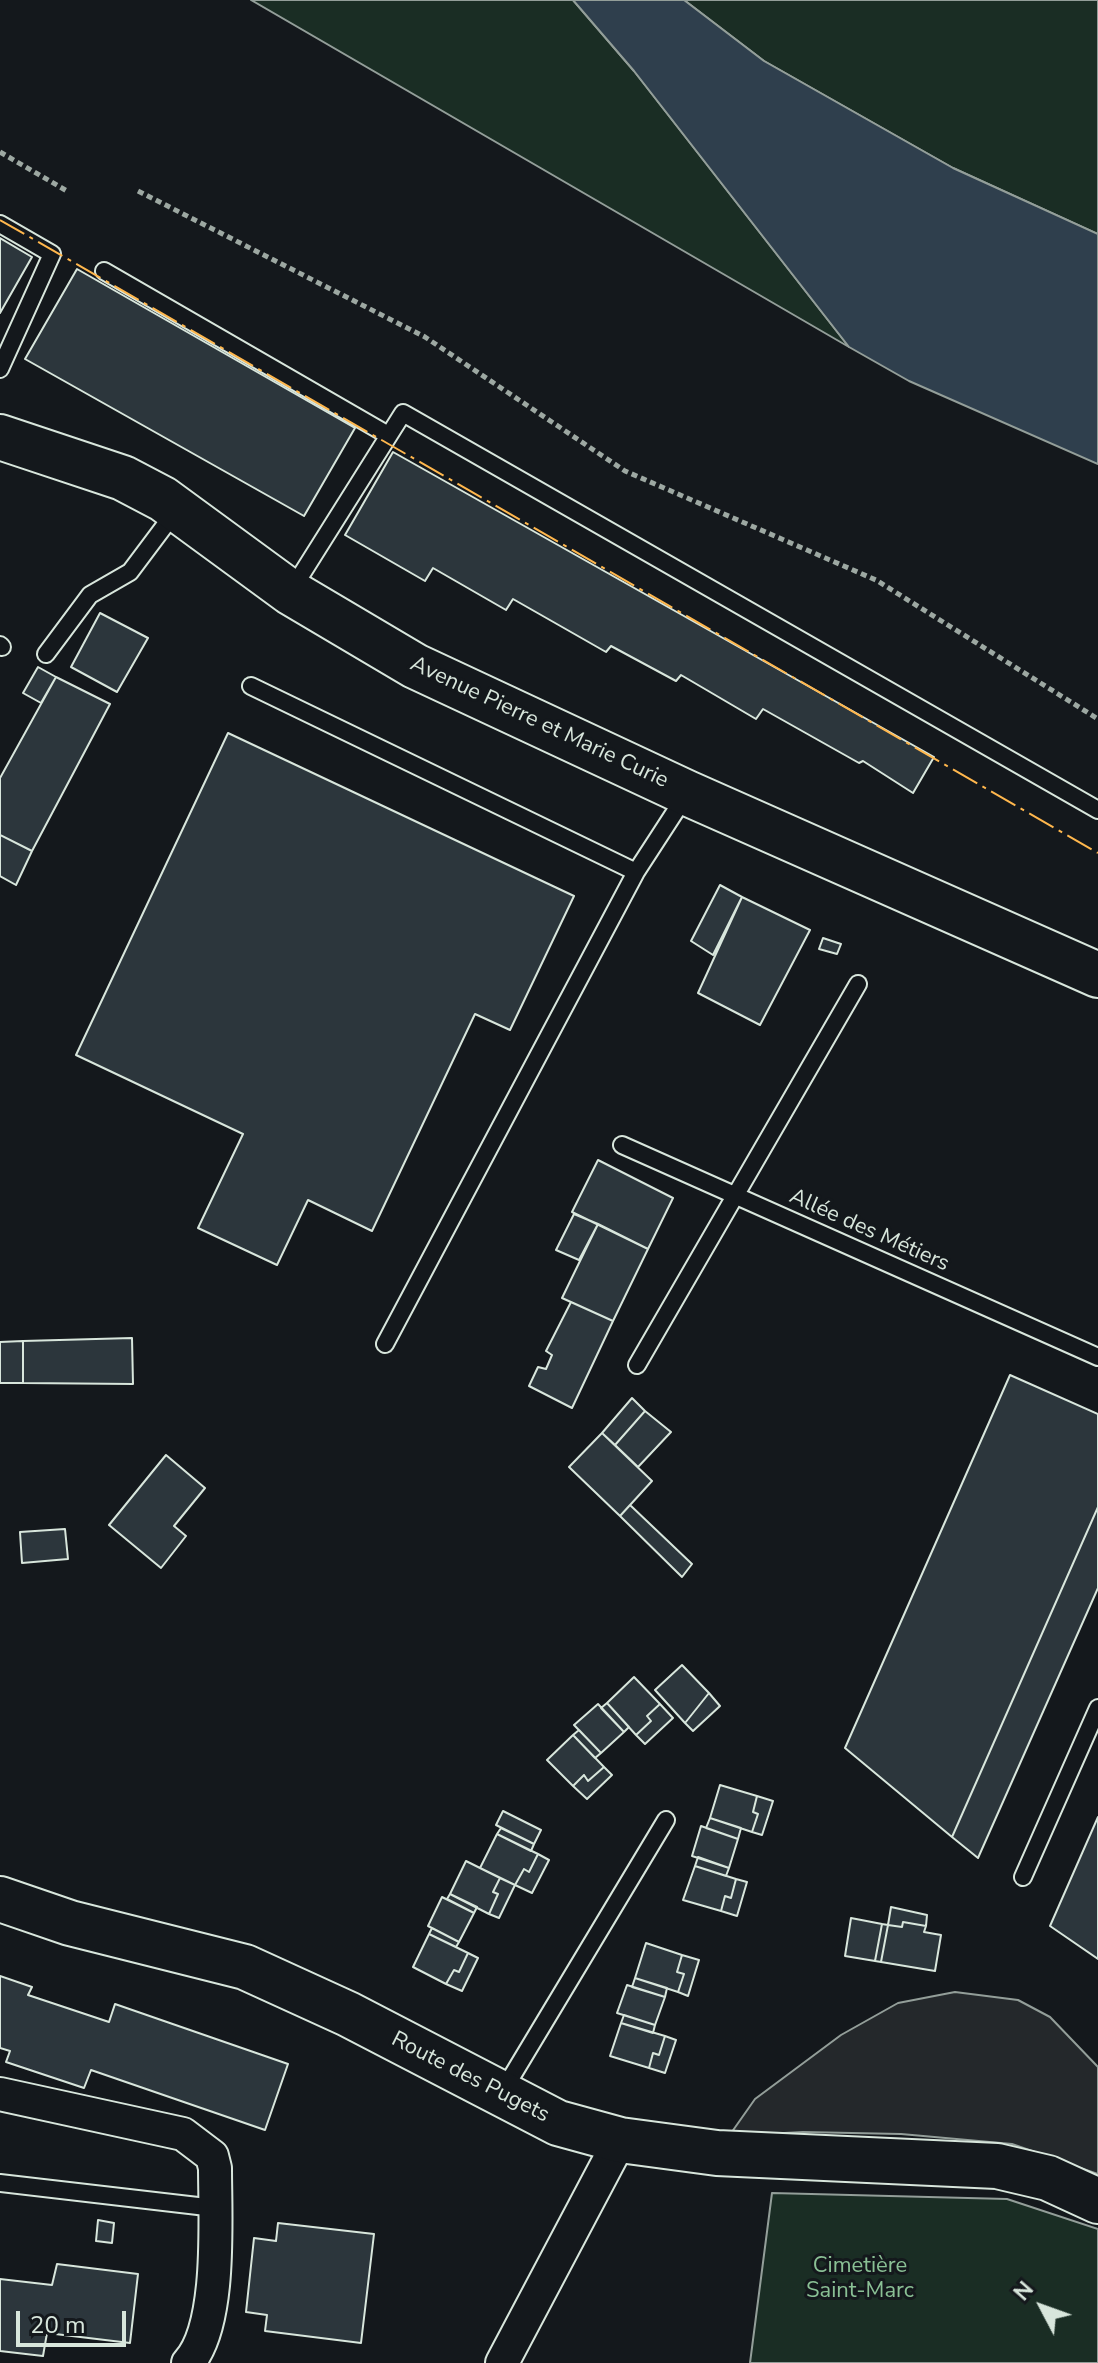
<!DOCTYPE html>
<meta charset="utf-8">
<style>
body{margin:0}
#map{position:relative;width:1098px;height:2363px;overflow:hidden;background:#14181c;font-family:"Nunito Sans",sans-serif}
canvas{display:block}
.north{position:absolute;left:1002px;top:2267px;width:80px;height:80px;-webkit-text-stroke:6px #14181c;paint-order:stroke;rotate:311deg;font-size:22px;font-weight:700;line-height:32px;text-align:center;color:#d8e6dc}
.north::after{content:'';display:block;margin:auto;width:28px;height:36px;background:#d8e6dc;clip-path:polygon(50% 0,100% 100%,50% 72%,0 100%)}
.scale{position:absolute;left:16px;top:2311px;width:110px;height:36px;box-sizing:border-box;border:4px solid #d8e6dc;border-top:0;padding-left:10px;font-size:24px;line-height:28px;white-space:nowrap;color:#d8e6dc;-webkit-text-stroke:6px #14181c;paint-order:stroke}
</style>
<div id="map">
<canvas width="1098" height="2363"></canvas>
<div class="north">N</div>
<div class="scale">20 m</div>
</div>
<script>
const ctx = document.querySelector('canvas').getContext('2d');
ctx.lineJoin = 'round';
function fill(path, color) { ctx.fillStyle = color; ctx.fill(path, 'evenodd'); }
function strokePath(path, color, width, dash) { ctx.strokeStyle = color; ctx.lineWidth = width; ctx.lineCap = dash ? 'butt' : 'round'; ctx.setLineDash(dash || []); ctx.stroke(path); }
function drawText(font, color, halo, rows, align = 'center') {
  ctx.font = font + ' "Nunito Sans",sans-serif'; ctx.lineWidth = 6; ctx.setLineDash([]); ctx.textBaseline = 'middle'; ctx.strokeStyle = halo; ctx.fillStyle = color; for (const [text, x, y, turn = 0] of rows) {
    ctx.save(); ctx.translate(x, y); ctx.rotate((+turn || 0) * Math.PI / 180); ctx.textAlign = isNaN(turn) ? turn : align; if (halo) ctx.strokeText(text, 0, 0); ctx.fillText(text, 0, 0); ctx.restore();
  }
}
const green = new Path2D(`
 M 251,0 L 573,0 L 634,71 L 849,347 Z
 M 684,0 L 1098,0 L 1098,234 L 953,168 L 764,61 Z
 M 772,2193 L 1007,2199 L 1098,2229 L 1098,2363 L 750,2363 Z`);
const parking = new Path2D(`
 M 955,1992 L 1018,2000 L 1050,2017 L 1098,2067 L 1098,2174 L 1012,2144 L 901,2134 L 803,2132 L 729,2136 L 755,2099 L 841,2035 L 898,2003 Z`);
const water = new Path2D(`
 M 573,0 L 684,0 L 764,61 L 953,168 L 1098,234 L 1098,464 L 909,381 L 849,347 L 634,71 Z`);
const building = new Path2D(`
 M 0,238 L 32,257 L 0,313 Z
 M 77,269 L 355,428 L 304,516 L 25,359 Z
 M 393,452 L 934,757 L 913,793 L 863,761 L 859,763 L 763,709 L 756,719 L 681,675 L 676,681 L 611,646 L 606,652 L 513,599 L 506,610 L 433,568 L 425,581 L 345,535 Z
 M 100,613 L 148,638 L 117,692 L 71,667 Z
 M 38,667 L 56,677 L 41,703 L 23,693 Z
 M 56,677 L 110,704 L 32,851 L 0,835 L 0,778 Z
 M 228,733 L 574,896 L 510,1030 L 475,1014 L 372,1231 L 308,1200 L 277,1265 L 198,1228 L 243,1134 L 76,1055 Z
 M 0,835 L 32,851 L 16,885 L 0,876 Z
 M 720,885 L 742,897 L 713,955 L 691,941 Z
 M 742,897 L 810,930 L 760,1025 L 698,993 Z
 M 823,938 L 841,944 L 837,954 L 819,949 Z
 M 598,1160 L 673,1198 L 648,1249 L 572,1212 Z
 M 574,1214 L 598,1224 L 579,1260 L 556,1250 Z
 M 598,1224 L 648,1249 L 613,1321 L 562,1298 Z
 M 571,1302 L 613,1321 L 572,1408 L 529,1386 L 538,1367 L 546,1369 L 552,1355 L 546,1351 Z
 M 132,1338 L 133,1384 L 23,1383 L 23,1341 Z
 M 23,1341 L 23,1383 L 0,1383 L 0,1342 Z
 M 1010,1375 L 1098,1414 L 1098,1507 L 952,1837 L 845,1748 Z
 M 632,1398 L 645,1411 L 615,1445 L 602,1433 Z
 M 645,1411 L 671,1432 L 638,1467 L 615,1445 Z
 M 602,1433 L 652,1481 L 620,1516 L 569,1467 Z
 M 166,1455 L 205,1488 L 174,1526 L 186,1536 L 161,1568 L 109,1525 Z
 M 630,1505 L 692,1564 L 682,1577 L 620,1516 Z
 M 1098,1507 L 1098,1588 L 978,1858 L 952,1837 Z
 M 65,1529 L 68,1559 L 22,1563 L 20,1532 Z
 M 682,1665 L 709,1693 L 685,1723 L 655,1690 Z
 M 634,1677 L 660,1704 L 647,1716 L 651,1721 L 636,1735 L 607,1703 Z
 M 709,1693 L 720,1706 L 693,1731 L 685,1723 Z
 M 607,1703 L 629,1727 L 624,1732 L 601,1708 Z
 M 598,1704 L 624,1732 L 601,1753 L 574,1725 Z
 M 660,1704 L 673,1718 L 645,1744 L 636,1735 L 651,1721 L 647,1716 Z
 M 579,1730 L 601,1753 L 595,1758 L 573,1735 Z
 M 573,1735 L 604,1767 L 588,1781 L 584,1775 L 573,1786 L 547,1760 Z
 M 604,1767 L 612,1775 L 587,1799 L 573,1786 L 584,1775 L 588,1781 Z
 M 720,1785 L 757,1796 L 753,1812 L 758,1814 L 752,1832 L 710,1818 Z
 M 757,1796 L 773,1801 L 762,1835 L 752,1832 L 758,1814 L 753,1812 Z
 M 503,1811 L 541,1830 L 534,1844 L 496,1825 Z
 M 1098,1817 L 1098,1959 L 1050,1926 Z
 M 710,1818 L 741,1828 L 738,1839 L 706,1828 Z
 M 701,1826 L 738,1839 L 729,1868 L 692,1856 Z
 M 501,1828 L 534,1844 L 531,1851 L 497,1834 Z
 M 497,1834 L 538,1854 L 529,1872 L 524,1869 L 515,1885 L 480,1868 Z
 M 538,1854 L 549,1860 L 532,1893 L 515,1885 L 524,1869 L 529,1872 Z
 M 698,1857 L 729,1868 L 726,1876 L 695,1866 Z
 M 466,1861 L 500,1878 L 493,1892 L 498,1894 L 489,1914 L 450,1894 Z
 M 695,1866 L 736,1879 L 731,1898 L 725,1896 L 721,1911 L 683,1900 Z
 M 500,1878 L 515,1885 L 499,1918 L 489,1914 L 498,1894 L 493,1892 Z
 M 736,1879 L 747,1882 L 737,1916 L 721,1911 L 725,1896 L 731,1898 Z
 M 450,1894 L 477,1907 L 474,1913 L 447,1899 Z
 M 442,1897 L 474,1913 L 459,1942 L 428,1926 Z
 M 891,1907 L 927,1915 L 926,1926 L 903,1922 L 902,1927 L 888,1925 Z
 M 851,1918 L 882,1924 L 875,1961 L 845,1956 Z
 M 903,1922 L 926,1926 L 924,1932 L 941,1935 L 935,1971 L 881,1962 L 888,1925 L 902,1927 Z
 M 882,1924 L 888,1925 L 881,1962 L 875,1961 Z
 M 432,1928 L 459,1942 L 456,1947 L 429,1934 Z
 M 429,1934 L 468,1953 L 459,1972 L 454,1970 L 446,1984 L 413,1967 Z
 M 646,1943 L 682,1955 L 677,1972 L 684,1974 L 678,1992 L 635,1978 Z
 M 468,1953 L 478,1958 L 462,1991 L 446,1984 L 454,1970 L 459,1972 Z
 M 682,1955 L 699,1960 L 688,1996 L 678,1992 L 684,1974 L 677,1972 Z
 M 0,1976 L 32,1987 L 28,1995 L 109,2022 L 115,2004 L 288,2064 L 265,2130 L 91,2070 L 84,2088 L 6,2062 L 10,2051 L 0,2048 Z
 M 635,1978 L 667,1988 L 665,1997 L 632,1987 Z
 M 627,1985 L 665,1997 L 655,2025 L 617,2013 Z
 M 624,2015 L 655,2025 L 653,2033 L 621,2023 Z
 M 621,2023 L 665,2036 L 659,2055 L 653,2053 L 649,2068 L 610,2056 Z
 M 665,2036 L 676,2040 L 665,2073 L 649,2068 L 653,2053 L 659,2055 Z
 M 98,2220 L 114,2223 L 112,2243 L 96,2241 Z
 M 278,2223 L 374,2234 L 361,2343 L 265,2331 L 267,2315 L 246,2312 L 254,2238 L 276,2241 Z
 M 57,2264 L 138,2274 L 130,2343 L 47,2333 L 43,2356 L 0,2351 L 0,2279 L 52,2285 Z`);
const path = new Path2D(`
 M 0,152 L 67,191
 M 138,191 L 425,337 L 625,471 L 876,580 L 1098,719`);
const lane = new Path2D(`
 M 0,224 L 52,254 L 0,369
 M 104,271 L 388,435
 M 291,591 L 403,413 L 1098,810
 M 0,645 L 2,647
 M 46,654 L 90,595 L 130,572 L 175,512
 M 251,686 L 636,872
 M 622,1145 L 1098,1357
 M 385,1344 L 636,872 L 686,795
 M 637,1365 L 858,984
 M 1023,1877 L 1098,1708
 M 503,2091 L 666,1820
 M 0,2183 L 215,2208`);
const street = new Path2D(`
 M 0,2094 L 183,2134 L 212,2156 L 215,2168 C 215,2218 222,2326 188,2363
 M 502,2363 L 620,2140`);
const secondary = new Path2D(`
 M 0,437 L 123,478 L 163,499 L 290,592 L 415,666 L 687,793 L 1098,975
 M 0,1899 L 70,1923 L 245,1967 L 348,2014 L 558,2123 L 620,2140 L 717,2153 L 997,2166 L 1048,2178 L 1098,2201`);
const power = new Path2D(`
 M 0,220 L 1098,853`);
const streetNames = [
 ["Avenue Pierre et Marie Curie",539,723,25],
 ["Allée des Métiers",869,1231,24],
 ["Route des Pugets",470,2078,27]
];
const parkNames = [
 ["Cimetière",860,2267],
 ["Saint-Marc",860,2292]
];
fill(green, '#1a2d24');
strokePath(green, '#939e99', 2);
fill(parking, '#24282b');
strokePath(parking, '#939e99', 2);
fill(water, '#2f3f4d');
strokePath(water, '#939e99', 2);
fill(building, '#2c363c');
strokePath(building, '#d8e6dc', 2);
strokePath(lane, '#d8e6dc', 20);
strokePath(street, '#d8e6dc', 36);
strokePath(secondary, '#d8e6dc', 48);
strokePath(path, '#9da8a2', 5, [6, 4]);
strokePath(lane, '#14181c', 16);
strokePath(street, '#14181c', 32);
strokePath(secondary, '#14181c', 44);
strokePath(power, '#ffb74d', 2, [28, 6, 4, 6]);
drawText('22px', '#d8e6dc', '#14181c', streetNames);
drawText('22px', '#8ac095', '#14181c', parkNames);
</script>
